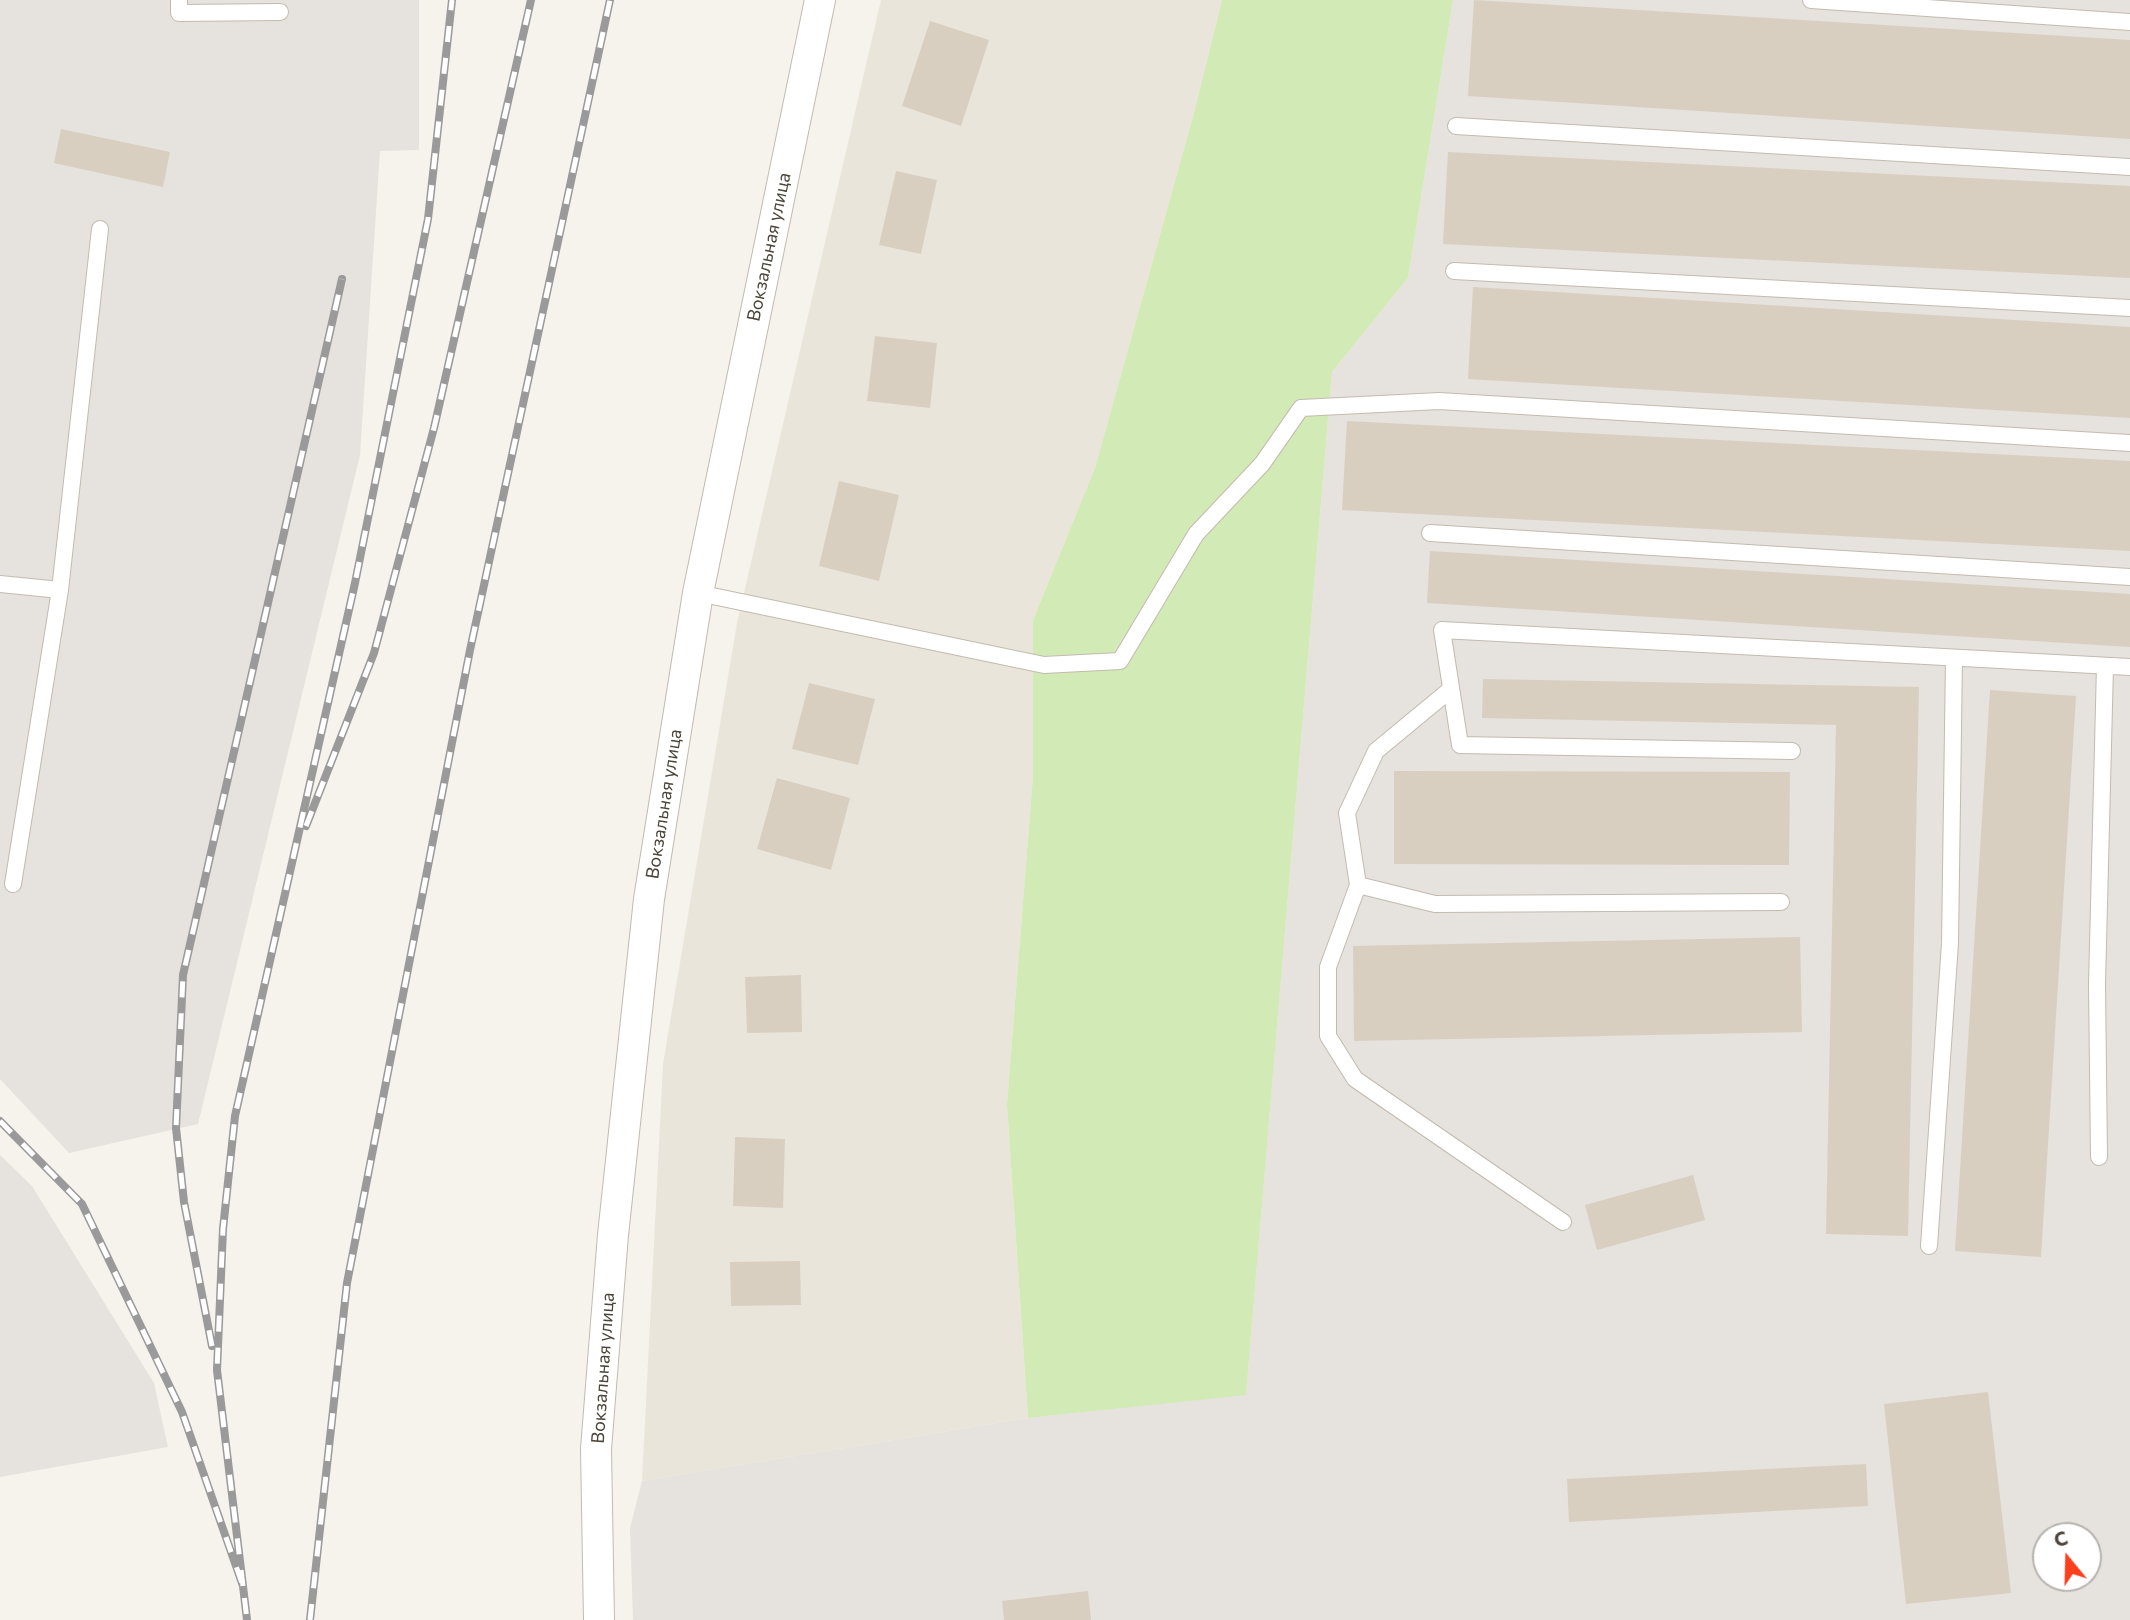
<!DOCTYPE html>
<meta charset="utf-8">
<style>
body{margin:0}
#map{position:relative;width:2130px;height:1620px;overflow:hidden;background:#f6f3ec;font-family:Commissioner,sans-serif}
canvas{display:block}
.north{position:absolute;left:2032px;top:1522px;width:70px;height:70px;box-sizing:border-box;background:#fff;border:2px solid #b7b4b0;border-radius:50%;rotate:341deg;font-size:19px;font-weight:700;line-height:28px;text-align:center;color:#4b4439}
.north::after{content:'';display:block;margin:auto;width:24px;height:32px;background:#fc3f1d;clip-path:polygon(50% 0,100% 100%,50% 72%,0 100%)}
</style>
<div id="map">
<canvas width="2130" height="1620"></canvas>
<div class="north">С</div>
</div>
<script>
const ctx = document.querySelector('canvas').getContext('2d');
ctx.lineJoin = 'round';
function fill(path, color) { ctx.fillStyle = color; ctx.fill(path, 'evenodd'); }
function strokePath(path, color, width, dash) { ctx.strokeStyle = color; ctx.lineWidth = width; ctx.lineCap = dash ? 'butt' : 'round'; ctx.setLineDash(dash || []); ctx.stroke(path); }
function drawText(font, color, halo, rows, align = 'center') {
  ctx.font = font + ' Commissioner,sans-serif'; ctx.lineWidth = 5; ctx.setLineDash([]); ctx.textBaseline = 'middle'; ctx.strokeStyle = halo; ctx.fillStyle = color; for (const [text, x, y, turn = 0] of rows) {
    ctx.save(); ctx.translate(x, y); ctx.rotate((+turn || 0) * Math.PI / 180); ctx.textAlign = isNaN(turn) ? turn : align; if (halo) ctx.strokeText(text, 0, 0); ctx.fillText(text, 0, 0); ctx.restore();
  }
}
const residential = new Path2D(`
 M 881,0 L 1222,0 L 1194,113 L 1095,468 L 1033,620 L 1033,776 L 1007,1104 L 1028,1418 L 642,1481 L 663,1064 L 737,623 Z`);
const industrial = new Path2D(`
 M 0,0 L 419,0 L 419,150 L 380,151 L 360,455 L 198,1124 L 69,1153 L 0,1079 Z
 M 1453,0 L 2130,0 L 2130,1620 L 633,1620 L 630,1528 L 642,1481 L 1028,1418 L 1246,1394 L 1332,372 L 1408,278 ZM 2046,1536 L 2088,1536 L 2088,1578 L 2046,1578 Z
 M 0,1155 L 32,1186 L 154,1383 L 168,1447 L 0,1477 Z`);
const green = new Path2D(`
 M 1222,0 L 1453,0 L 1408,278 L 1332,372 L 1246,1395 L 1028,1418 L 1007,1104 L 1033,776 L 1033,620 L 1095,468 L 1194,113 Z`);
const building = new Path2D(`
 M 1474,0 L 2130,40 L 2130,139 L 1468,96 Z
 M 930,21 L 989,40 L 961,126 L 902,106 Z
 M 61,129 L 170,152 L 163,187 L 54,163 Z
 M 1448,152 L 2130,186 L 2130,278 L 1443,244 Z
 M 896,171 L 937,180 L 921,254 L 879,245 Z
 M 1473,287 L 2130,327 L 2130,418 L 1468,379 Z
 M 875,336 L 937,343 L 930,408 L 867,401 Z
 M 1347,421 L 2130,461 L 2130,551 L 1342,510 Z
 M 839,481 L 899,495 L 879,581 L 819,566 Z
 M 1430,551 L 2130,594 L 2130,647 L 1427,603 Z
 M 1483,679 L 1919,687 L 1908,1236 L 1826,1234 L 1836,725 L 1482,718 Z
 M 809,683 L 875,699 L 858,765 L 792,749 Z
 M 1990,690 L 2076,696 L 2041,1257 L 1955,1251 Z
 M 1394,771 L 1790,772 L 1789,865 L 1394,864 Z
 M 777,778 L 850,798 L 831,870 L 757,849 Z
 M 1800,937 L 1802,1032 L 1354,1041 L 1353,946 Z
 M 801,975 L 802,1032 L 747,1033 L 745,977 Z
 M 735,1137 L 785,1139 L 783,1208 L 733,1206 Z
 M 1693,1175 L 1705,1220 L 1597,1250 L 1585,1205 Z
 M 800,1261 L 801,1305 L 731,1306 L 730,1262 Z
 M 1988,1392 L 2011,1593 L 1906,1604 L 1884,1404 Z
 M 1866,1464 L 1868,1506 L 1569,1522 L 1567,1479 Z
 M 1088,1591 L 1091,1620 L 1004,1620 L 1002,1601 Z`);
const lane = new Path2D(`
 M 179,0 L 179,13 L 280,12
 M 1811,0 L 2130,22
 M 1456,126 L 2130,167
 M 1454,271 L 2130,308
 M 1430,533 L 2130,577
 M 0,584 L 60,590 L 100,229
 M 698,593 L 1044,665 L 1120,661 L 1196,534 L 1262,464 L 1301,408 L 1439,401 L 2130,443
 M 1451,689 L 1376,751 L 1347,813 L 1358,885 L 1435,904 L 1781,902
 M 1792,751 L 1460,745 L 1442,630 L 2130,667
 M 13,884 L 60,590
 M 1358,885 L 1328,967 L 1328,1036 L 1355,1079 L 1563,1222
 M 2099,1157 L 2097,984 L 2105,666
 M 1929,1246 L 1950,943 L 1954,658`);
const street = new Path2D(`
 M 599,1620 L 596,1449 L 613,1235 L 649,899 L 698,593 L 820,0`);
const rail = new Path2D(`
 M 306,826 L 374,653 L 434,428 L 531,0
 M 0,1121 L 82,1204 L 182,1412 L 243,1586 L 247,1620
 M 212,1346 L 184,1202 L 176,1128 L 183,975 L 342,279
 M 243,1586 L 217,1370 L 223,1229 L 235,1116 L 355,583 L 428,219 L 452,0
 M 310,1620 L 347,1283 L 470,650 L 610,0`);
const streetNames = [
 ["Вокзальная улица",769,247,-78],
 ["Вокзальная улица",664,804,-81],
 ["Вокзальная улица",603,1368,-86]
];
fill(residential, '#eae5da');
fill(industrial, '#e6e2dd');
fill(green, '#d2eab5');
fill(building, '#d8cfc1');
strokePath(lane, '#c2bbae', 18);
strokePath(street, '#c2bbae', 32);
strokePath(lane, '#fff', 16);
strokePath(street, '#fff', 30);
strokePath(rail, '#9a9a9a', 8);
strokePath(rail, '#fff', 5, [16]);
drawText('18px', '#4b4439', '#fff', streetNames);
</script>
